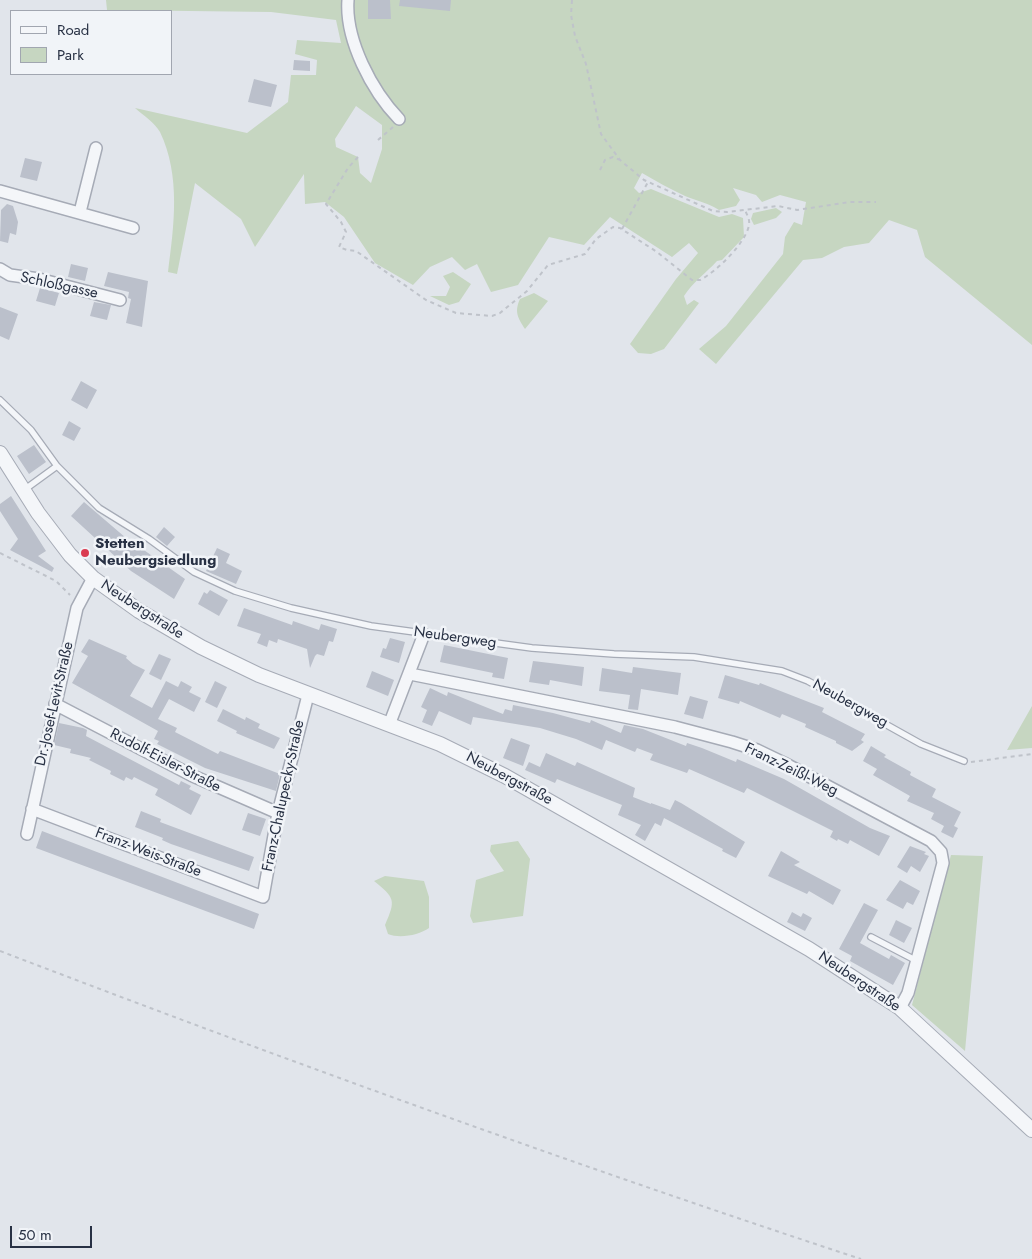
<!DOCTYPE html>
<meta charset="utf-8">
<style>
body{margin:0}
#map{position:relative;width:1032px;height:1259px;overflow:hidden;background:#e1e5eb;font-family:Jost,sans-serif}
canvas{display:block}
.legend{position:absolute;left:10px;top:10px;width:162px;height:65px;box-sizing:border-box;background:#f1f4f8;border:1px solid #a1a6b0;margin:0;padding:6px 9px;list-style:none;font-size:15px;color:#283144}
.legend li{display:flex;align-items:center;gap:10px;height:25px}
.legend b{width:25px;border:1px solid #a1a6b0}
.scale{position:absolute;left:10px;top:1226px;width:82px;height:22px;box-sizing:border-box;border:2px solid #283144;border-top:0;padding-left:6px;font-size:15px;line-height:18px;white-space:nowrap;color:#283144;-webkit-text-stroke:4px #f1f4f8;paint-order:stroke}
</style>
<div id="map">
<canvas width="1032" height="1259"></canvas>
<ul class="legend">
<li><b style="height:6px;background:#f4f6f9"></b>Road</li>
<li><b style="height:14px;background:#c6d6c1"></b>Park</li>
</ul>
<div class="scale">50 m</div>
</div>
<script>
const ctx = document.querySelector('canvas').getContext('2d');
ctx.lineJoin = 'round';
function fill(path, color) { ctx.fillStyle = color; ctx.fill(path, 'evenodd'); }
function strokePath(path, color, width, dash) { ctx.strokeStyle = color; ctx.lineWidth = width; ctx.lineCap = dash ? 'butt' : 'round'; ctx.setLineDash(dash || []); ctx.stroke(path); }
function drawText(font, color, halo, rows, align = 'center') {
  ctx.font = font + ' Jost,sans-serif'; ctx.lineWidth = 5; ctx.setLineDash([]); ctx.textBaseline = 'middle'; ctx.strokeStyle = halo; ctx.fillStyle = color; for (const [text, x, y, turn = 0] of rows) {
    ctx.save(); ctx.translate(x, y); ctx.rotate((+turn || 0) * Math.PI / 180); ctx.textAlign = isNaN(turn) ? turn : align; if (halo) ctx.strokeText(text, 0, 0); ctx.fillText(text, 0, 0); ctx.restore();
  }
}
const green = new Path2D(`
 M 106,0 L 1032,0 L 1032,345 L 925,257 L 917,230 L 889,220 L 869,243 L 844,247 L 822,258 L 803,260 L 716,364 L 699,349 L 726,326 L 783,254 L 785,237 L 794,222 L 802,225 L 806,202 L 780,195 L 762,202 L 756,195 L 733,188 L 740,200 L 736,206 L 719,210 C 708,203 697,201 685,196 C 670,189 656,181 642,173 L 634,188 L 639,193 L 651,189 L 719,217 L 732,214 L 743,218 L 744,237 L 722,260 L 717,261 C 706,273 693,282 684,296 L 687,305 L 694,300 L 699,303 L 664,349 L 651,354 L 638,353 L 630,344 L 676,279 L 698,253 L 689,243 L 672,257 L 610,217 L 584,245 L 549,237 L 518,285 L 491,292 L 477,264 L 465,270 L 452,257 L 430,267 L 413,285 L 375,263 L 344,217 L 325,202 L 305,204 L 304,174 L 255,247 L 241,219 L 195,183 L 177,274 L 168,272 C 174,226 181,176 160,132 C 155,123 143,115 135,108 L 247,133 L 288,102 L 291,75 L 316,75 L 317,60 L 295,54 L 297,40 L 341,43 L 336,20 L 271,12 L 107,10 ZM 356,106 L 382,125 L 382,149 L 371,183 L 360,173 L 358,157 L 336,147 L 335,139 Z
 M 776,208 L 782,212 L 776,218 L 754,225 L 751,219 L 753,213 Z
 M 453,272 L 471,284 L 459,302 L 449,305 L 430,296 L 446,296 L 450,287 L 443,276 Z
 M 534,293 L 548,301 L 525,329 C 518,318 514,312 520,299 Z
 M 1032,706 L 1032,748 L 1007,750 Z
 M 518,841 L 530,859 L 523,916 L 473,923 L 470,916 L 476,880 L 504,871 L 490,851 L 491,845 Z
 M 951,855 L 983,856 L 965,1051 L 912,1005 Z
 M 385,876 L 424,881 L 429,897 L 429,928 C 419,935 400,939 388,934 L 385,925 C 396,900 395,898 374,881 Z`);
const building = new Path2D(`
 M 368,0 L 390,0 L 391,19 L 368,19 Z
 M 400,0 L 451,0 L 450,11 L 399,6 Z
 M 294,60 L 310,61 L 310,71 L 293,70 Z
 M 254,79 L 277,85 L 271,107 L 248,102 Z
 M 25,158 L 42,162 L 37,181 L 20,177 Z
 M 7,204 L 13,206 L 18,222 L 16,235 L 10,233 L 8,243 L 0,241 L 1,210 Z
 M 71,264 L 88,268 L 85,281 L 68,277 Z
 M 108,272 L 148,281 L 142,327 L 126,323 L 131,299 L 128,298 L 129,292 L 104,286 Z
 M 40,288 L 59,293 L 55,306 L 36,301 Z
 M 94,302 L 111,305 L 107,320 L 90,316 Z
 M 0,307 L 18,314 L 9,340 L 0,336 Z
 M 81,381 L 97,390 L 87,409 L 71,400 Z
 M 69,421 L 81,428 L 74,441 L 62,435 Z
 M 34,445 L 46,462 L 29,474 L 17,456 Z
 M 11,496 L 46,551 L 38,556 L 54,568 L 52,572 L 10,550 L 18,539 L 0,511 L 0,504 Z
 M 84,502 L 140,550 L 141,548 L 185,579 L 174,599 L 131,571 L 71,516 Z
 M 164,527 L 175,537 L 167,546 L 156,537 Z
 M 217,548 L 230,554 L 226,563 L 242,571 L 236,584 L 206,571 Z
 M 210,590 L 228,600 L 219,616 L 198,604 L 204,592 L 207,594 Z
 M 244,608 L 292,625 L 293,621 L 319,630 L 321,624 L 337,629 L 333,642 L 329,641 L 324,656 L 317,654 L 315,656 L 310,668 L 307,649 L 278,639 L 277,643 L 269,640 L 267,647 L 257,643 L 261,634 L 237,626 Z
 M 390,638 L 405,642 L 399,663 L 380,657 L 383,648 L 386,649 Z
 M 89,639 L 127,656 L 126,658 L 133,664 L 145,670 L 130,696 L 152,708 L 166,681 L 178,687 L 181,681 L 192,687 L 189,692 L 201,698 L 194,712 L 169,699 L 158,719 L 177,728 L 175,732 L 218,754 L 220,751 L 280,774 L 276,791 L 205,768 L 157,744 L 159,741 L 154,739 L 158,731 L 72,683 L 88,656 L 81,652 Z
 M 444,645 L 508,658 L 504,679 L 492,677 L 493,673 L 440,662 Z
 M 159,654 L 171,659 L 161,680 L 149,674 Z
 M 533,661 L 584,667 L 582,686 L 550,680 L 549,685 L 529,682 Z
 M 633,667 L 681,673 L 678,695 L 641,689 L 638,710 L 628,709 L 630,695 L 599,691 L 602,668 L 632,673 Z
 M 372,671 L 394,680 L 388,696 L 366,687 Z
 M 725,675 L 759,685 L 760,683 L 824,708 L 822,712 L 865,734 L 861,740 L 864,742 L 852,751 L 836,743 L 836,741 L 805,727 L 806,724 L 782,714 L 780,718 L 740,701 L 739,704 L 718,698 Z
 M 215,681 L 227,687 L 217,708 L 205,702 Z
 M 430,688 L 447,696 L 448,692 L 503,714 L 505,709 L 512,711 L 513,705 L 553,713 L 590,723 L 591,720 L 621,733 L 624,725 L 643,729 L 686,746 L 687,743 L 702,748 L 736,762 L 737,759 L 784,779 L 870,828 L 890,836 L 879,856 L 850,840 L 848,844 L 838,839 L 837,841 L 830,837 L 833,831 L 747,788 L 744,793 L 689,769 L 687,773 L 650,760 L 653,754 L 637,748 L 635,752 L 606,740 L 602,750 L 576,739 L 540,728 L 473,717 L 471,725 L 439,711 L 432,726 L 422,722 L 427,710 L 421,707 Z
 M 690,696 L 708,701 L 703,719 L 684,714 Z
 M 223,709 L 245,720 L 246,717 L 260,724 L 258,728 L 280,738 L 274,749 L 236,733 L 237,731 L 217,721 Z
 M 59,723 L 83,728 L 87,730 L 86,736 L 179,785 L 181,781 L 191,786 L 189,789 L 201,795 L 191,815 L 155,795 L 158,789 L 134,777 L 132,780 L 126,777 L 124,781 L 110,774 L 111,771 L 89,760 L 91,758 L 70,753 L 71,749 L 54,745 Z
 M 511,738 L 530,745 L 523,766 L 503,758 Z
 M 871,746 L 886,755 L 884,757 L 911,772 L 910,775 L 936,789 L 932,797 L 961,812 L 954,826 L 958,828 L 953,838 L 941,832 L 944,826 L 931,819 L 934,813 L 907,801 L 910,796 L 873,775 L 877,769 L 863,761 Z
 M 546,753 L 575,766 L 577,762 L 635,788 L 633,797 L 651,804 L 651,803 L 670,810 L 675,800 L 681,803 L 745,842 L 736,858 L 722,851 L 723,849 L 664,818 L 661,826 L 655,823 L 645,841 L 635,835 L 641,825 L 618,815 L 622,805 L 557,779 L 555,783 L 525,770 L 529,762 L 540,767 Z
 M 141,811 L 161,819 L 160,822 L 254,857 L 249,871 L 171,844 L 162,840 L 163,838 L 135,827 Z
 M 248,813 L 266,819 L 260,836 L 242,830 Z
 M 42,831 L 259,914 L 254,929 L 36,848 Z
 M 910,846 L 926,852 L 924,854 L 929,856 L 920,872 L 911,866 L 907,873 L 897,867 Z
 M 781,851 L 800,862 L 794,865 L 841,890 L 833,905 L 809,891 L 807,894 L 768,876 Z
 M 900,880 L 920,891 L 913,905 L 907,902 L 903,909 L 886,900 Z
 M 864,903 L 878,910 L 860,943 L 889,959 L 891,955 L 905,963 L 893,985 L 850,961 L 852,956 L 839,949 Z
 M 792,912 L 801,917 L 803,913 L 812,918 L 805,931 L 787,922 Z
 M 896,920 L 912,928 L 904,943 L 889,935 Z`);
const path = new Path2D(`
 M 572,0 L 571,15 L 575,36 L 586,64 L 601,134 L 620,160 L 644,180 L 713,211 L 727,212 L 778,206 L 797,210 L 850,202 L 876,202
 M 378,140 L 393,127
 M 358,157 L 348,168 L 326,204 L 341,222 L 346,232 L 339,247 L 347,250 L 356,251 L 426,300 L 456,313 L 492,316 L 500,313 L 527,291 L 548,265 L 585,254 L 596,239 L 613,227 L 620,228 L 657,252 L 692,280 L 700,280 C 716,272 746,243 749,225 C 750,219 747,215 745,210
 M 600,170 L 605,160 L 613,157 L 620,160
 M 622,229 L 648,182
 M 0,553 L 56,581 L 70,595
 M 971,762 L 1032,754
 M 0,951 C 285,1060 571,1164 861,1259`);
const service = new Path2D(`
 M 0,400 L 31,430 L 57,466 L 99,508 L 149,539 L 194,572 L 235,591 L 291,608 L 371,626 L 532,648 L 614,654 L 694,657 L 782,671 L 808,681 L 921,744 L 964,761
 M 24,490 L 57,466
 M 871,937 L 917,961`);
const minor = new Path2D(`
 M 348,0 C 345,40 372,91 399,119
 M 0,191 L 133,228
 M 80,212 L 96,148
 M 0,269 L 10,275 L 39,279 L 120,300
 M 410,674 L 675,727 L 732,742 L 757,750 L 784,763 L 931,841 L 941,852 L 943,863 L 908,993 L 900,1008
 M 55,704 L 193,776 L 278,813
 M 389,725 L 424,634
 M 32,809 L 263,897 L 278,813 L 308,695
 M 27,834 L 77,608 L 93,578`);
const tertiary = new Path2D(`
 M 0,453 L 38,513 L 70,555 L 93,578 L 139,611 L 201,647 L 259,675 L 440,744 L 505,776 L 809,949 L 900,1008 L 1032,1130`);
const markers = [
 [85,553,5,"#da3b50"]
];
const streetNames = [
 ["Schloßgasse",59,286,12],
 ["Neubergstraße",142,610,33],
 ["Neubergweg",455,638,8],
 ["Dr.-Josef-Levit-Straße",55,704,-77],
 ["Neubergweg",850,704,29],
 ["Rudolf-Eisler-Straße",165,761,27],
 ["Franz-Zeißl-Weg",791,770,26],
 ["Neubergstraße",509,779,28],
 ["Franz-Chalupecky-Straße",284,796,-78],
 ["Franz-Weis-Straße",148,853,21],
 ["Neubergstraße",859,982,34]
];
const poiNames = [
 ["Stetten",95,544],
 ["Neubergsiedlung",95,561]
];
fill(green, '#c6d6c1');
fill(building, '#bbc0cb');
strokePath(service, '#a6abb6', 8);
strokePath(minor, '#a6abb6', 14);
strokePath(tertiary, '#a6abb6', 16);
strokePath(path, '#bfc3ca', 2, [4, 4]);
strokePath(service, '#f4f6f9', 5.5);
strokePath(minor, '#f4f6f9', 11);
strokePath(tertiary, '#f4f6f9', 14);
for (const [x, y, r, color] of markers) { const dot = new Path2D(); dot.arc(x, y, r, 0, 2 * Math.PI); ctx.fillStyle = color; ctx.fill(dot); strokePath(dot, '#f1f4f8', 2); }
drawText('15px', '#283144', '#f1f4f8', streetNames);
drawText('bold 15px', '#283144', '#f1f4f8', poiNames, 'left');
</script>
